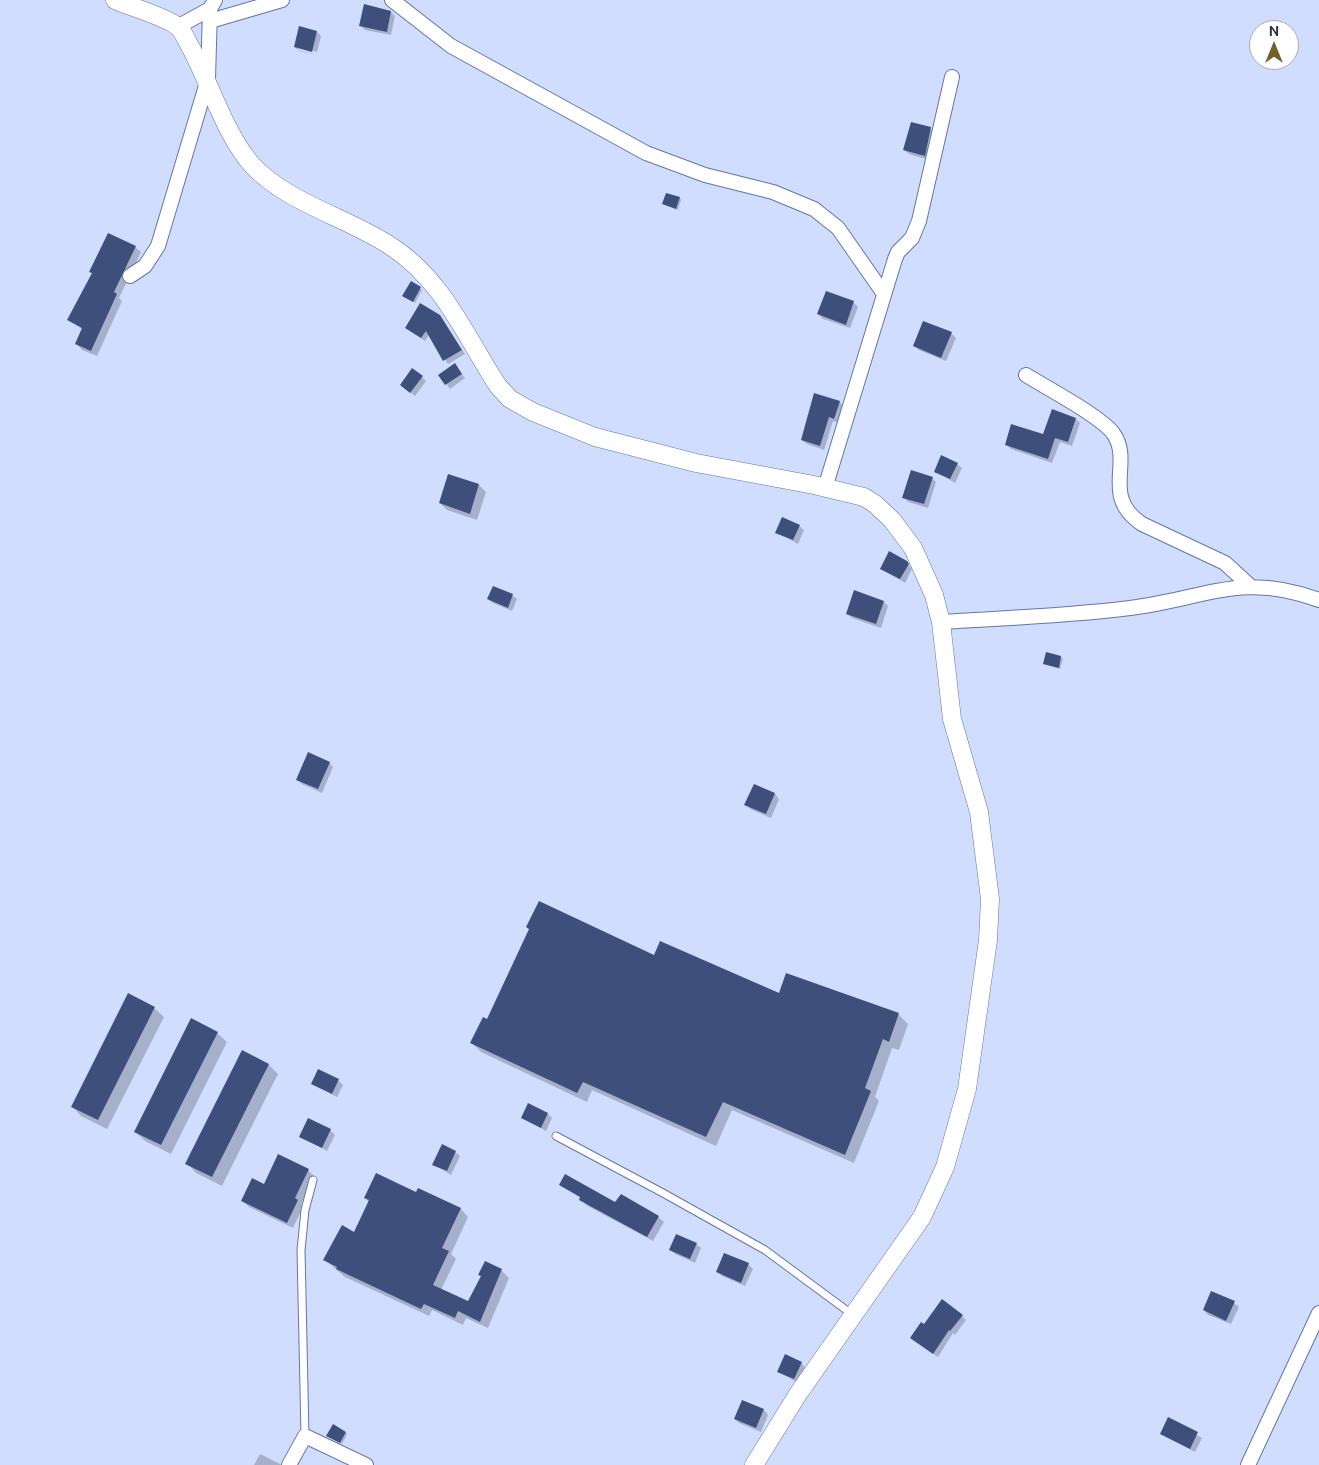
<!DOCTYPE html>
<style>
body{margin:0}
#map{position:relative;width:1319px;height:1465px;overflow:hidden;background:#d0ddfe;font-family:Ubuntu,sans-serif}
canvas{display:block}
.north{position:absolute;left:1249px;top:20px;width:50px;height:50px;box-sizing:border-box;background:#fff;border:1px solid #a9acb4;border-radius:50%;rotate:0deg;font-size:14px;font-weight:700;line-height:20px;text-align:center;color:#283044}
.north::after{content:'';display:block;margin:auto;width:18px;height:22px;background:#74602f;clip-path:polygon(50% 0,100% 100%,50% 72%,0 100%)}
</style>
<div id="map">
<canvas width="1319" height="1465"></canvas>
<div class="north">N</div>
</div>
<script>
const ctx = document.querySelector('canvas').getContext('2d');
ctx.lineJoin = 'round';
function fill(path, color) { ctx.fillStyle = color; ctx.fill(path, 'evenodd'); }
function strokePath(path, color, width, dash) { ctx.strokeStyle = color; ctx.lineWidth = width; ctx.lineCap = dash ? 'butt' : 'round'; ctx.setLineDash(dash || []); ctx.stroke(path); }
const shadow = new Path2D(`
 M 391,12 L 395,16 L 391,35 L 365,30 L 360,25 Z
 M 317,32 L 321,36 L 317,52 L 298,47 L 298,50 L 317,55 L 299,51 L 295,47 Z
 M 912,123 L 931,129 L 935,133 L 929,160 L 909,154 L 904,150 Z
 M 679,198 L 681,200 L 678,210 L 664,204 Z
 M 135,247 L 141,252 L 119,298 L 122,301 L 97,356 L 82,350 L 77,344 L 83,330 L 69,320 L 93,274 L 91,272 Z
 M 411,282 L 422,290 L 415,303 L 405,297 Z
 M 853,302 L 858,307 L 850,328 L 823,319 L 818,314 Z
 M 439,316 L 465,354 L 448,364 L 429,335 L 425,341 L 406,328 Z
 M 924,322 L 951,333 L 956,338 L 946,361 L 919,350 L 914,346 Z
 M 455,365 L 465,378 L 450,389 L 440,375 Z
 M 422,377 L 426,381 L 415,396 L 406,389 Z
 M 815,394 L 840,402 L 844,407 L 839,423 L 833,421 L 824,450 L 807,444 L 802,440 Z
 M 1076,419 L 1080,423 L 1072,446 L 1060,442 L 1052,463 L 1011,449 L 1006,444 L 1044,435 Z
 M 957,464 L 962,468 L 955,483 L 935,471 Z
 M 449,475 L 479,485 L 486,492 L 477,520 L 447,510 L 440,503 Z
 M 932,478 L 936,482 L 928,508 L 908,502 L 904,497 Z
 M 799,526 L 804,530 L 798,544 L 777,532 Z
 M 906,562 L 912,569 L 905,583 L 881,569 Z
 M 512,595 L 517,599 L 512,611 L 493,603 L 488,599 Z
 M 884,602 L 888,606 L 881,628 L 852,618 L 847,614 Z
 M 1061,657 L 1063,659 L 1060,669 L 1044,664 Z
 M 329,763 L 333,767 L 322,793 L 302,784 L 297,779 Z
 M 754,786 L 775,794 L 779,799 L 771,818 L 750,809 L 746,805 Z
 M 655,957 L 780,995 L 787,975 L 899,1015 L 908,1024 L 899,1050 L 892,1048 L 875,1097 L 879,1101 L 854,1163 L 732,1110 L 716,1146 L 592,1090 L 587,1102 L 481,1052 L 472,1043 L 488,1021 Z
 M 154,1008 L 164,1017 L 107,1129 L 81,1116 L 72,1106 Z
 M 217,1033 L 227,1042 L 171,1154 L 145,1141 L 135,1131 Z
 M 243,1052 L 269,1065 L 278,1074 L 222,1186 L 196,1173 L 187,1163 Z
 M 338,1080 L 343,1085 L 337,1097 L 313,1084 Z
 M 548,1114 L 552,1118 L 546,1131 L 523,1118 Z
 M 330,1130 L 335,1135 L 327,1151 L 300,1136 Z
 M 455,1152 L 460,1156 L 451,1175 L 434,1164 Z
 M 308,1170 L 314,1176 L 301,1204 L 303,1207 L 293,1228 L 249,1207 L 243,1201 L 264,1185 Z
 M 561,1184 L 658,1217 L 664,1222 L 653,1241 L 586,1205 L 581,1198 Z
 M 419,1189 L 461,1209 L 468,1217 L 451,1254 L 456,1259 L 441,1290 L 469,1303 L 501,1270 L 509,1278 L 488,1328 L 466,1318 L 463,1325 L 432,1310 L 429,1316 L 345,1277 L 325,1260 L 354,1234 L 369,1202 L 365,1198 L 417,1193 Z
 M 696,1244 L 701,1248 L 695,1263 L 675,1254 L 671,1250 Z
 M 748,1264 L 753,1269 L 745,1286 L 722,1276 L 718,1272 Z
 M 1234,1303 L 1239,1307 L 1231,1324 L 1208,1315 L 1204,1310 Z
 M 962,1316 L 966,1320 L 955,1335 L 953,1333 L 938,1357 L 911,1338 L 924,1325 Z
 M 801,1363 L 805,1367 L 798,1383 L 779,1372 Z
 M 742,1402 L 764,1410 L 768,1415 L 761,1432 L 739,1423 L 735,1419 Z
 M 1169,1419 L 1202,1438 L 1195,1452 L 1161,1434 Z
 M 334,1425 L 347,1434 L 342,1444 L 327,1436 Z
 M 260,1454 L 280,1464 L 281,1465 L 254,1465 Z`);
const building = new Path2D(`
 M 364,4 L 391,11 L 387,32 L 359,26 Z
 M 299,26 L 317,31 L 312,52 L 294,47 Z
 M 911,122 L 931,127 L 925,156 L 903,150 Z
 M 666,193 L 680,197 L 676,209 L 662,204 Z
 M 108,233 L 136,246 L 114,292 L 117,294 L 91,351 L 75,344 L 82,328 L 67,320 L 92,273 L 89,272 Z
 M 411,281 L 421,287 L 413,302 L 402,296 Z
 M 826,291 L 854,301 L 846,325 L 817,314 Z
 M 420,303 L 440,315 L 462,350 L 443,361 L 426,331 L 421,338 L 405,328 Z
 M 923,321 L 952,332 L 941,358 L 913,346 Z
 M 455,363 L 462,374 L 445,385 L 438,375 Z
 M 412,368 L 423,376 L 410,393 L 400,385 Z
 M 814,393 L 840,401 L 834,419 L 829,417 L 820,446 L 801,440 Z
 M 1052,409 L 1076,418 L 1068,442 L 1055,438 L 1048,459 L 1005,445 L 1011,424 L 1043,434 Z
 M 941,455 L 958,463 L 950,479 L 934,472 Z
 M 911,470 L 933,477 L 924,504 L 902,498 Z
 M 448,474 L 479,484 L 470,514 L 439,503 Z
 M 782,517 L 800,525 L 793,540 L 775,533 Z
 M 889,551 L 907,561 L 909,564 L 900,579 L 880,569 Z
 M 493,586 L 513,594 L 508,608 L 487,599 Z
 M 854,590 L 884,601 L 876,624 L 846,614 Z
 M 1046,652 L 1061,656 L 1059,668 L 1043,664 Z
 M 308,752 L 330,762 L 318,789 L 296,780 Z
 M 754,784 L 775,793 L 766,814 L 744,805 Z
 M 539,901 L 654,955 L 660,941 L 779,993 L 786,973 L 899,1013 L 889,1042 L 883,1039 L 865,1088 L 871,1091 L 845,1155 L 723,1102 L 706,1137 L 583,1082 L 577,1093 L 470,1043 L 483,1017 L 487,1019 L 529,929 L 526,927 Z
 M 128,993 L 155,1007 L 98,1120 L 71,1107 Z
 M 191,1018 L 218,1032 L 161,1145 L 134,1132 Z
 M 242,1050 L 269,1064 L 212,1177 L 185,1164 Z
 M 318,1069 L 339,1079 L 332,1094 L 311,1084 Z
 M 528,1103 L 548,1113 L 541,1128 L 521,1118 Z
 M 308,1118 L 331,1129 L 322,1148 L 299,1137 Z
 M 442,1144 L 456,1151 L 447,1171 L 432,1165 Z
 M 278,1154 L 309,1169 L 295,1198 L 298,1200 L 287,1223 L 241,1201 L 252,1178 L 264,1184 Z
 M 376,1173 L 416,1192 L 418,1188 L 461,1208 L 442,1248 L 449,1251 L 433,1285 L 468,1301 L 481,1276 L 478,1275 L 485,1261 L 502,1269 L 480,1322 L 458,1311 L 455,1318 L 424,1304 L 421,1309 L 336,1269 L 337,1267 L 323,1260 L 342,1225 L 354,1232 L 369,1200 L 364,1198 Z
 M 565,1174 L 615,1202 L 621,1194 L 659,1216 L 647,1237 L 579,1200 L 580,1197 L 559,1185 Z
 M 676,1234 L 697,1243 L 690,1259 L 669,1250 Z
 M 724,1253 L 749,1263 L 741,1283 L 716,1272 Z
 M 1211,1291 L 1235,1301 L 1226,1321 L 1203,1310 Z
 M 942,1299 L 963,1315 L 950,1331 L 949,1330 L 933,1354 L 910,1338 L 921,1322 L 924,1324 Z
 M 785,1354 L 802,1362 L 794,1379 L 777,1372 Z
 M 742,1400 L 764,1409 L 756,1428 L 734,1419 Z
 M 1168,1417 L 1198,1432 L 1190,1449 L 1160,1434 Z
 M 333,1424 L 346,1432 L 340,1443 L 326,1436 Z`);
const service = new Path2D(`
 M 556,1136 L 663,1193 L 765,1250 L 853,1315
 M 305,1436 L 301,1250 L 305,1210 L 313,1180`);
const minor = new Path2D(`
 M 392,0 L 451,46 L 646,153 L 705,175 L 773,192 L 814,209 L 838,228 L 884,294
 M 210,21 L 282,0
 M 179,26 L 210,9 L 215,0
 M 130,276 L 145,266 L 158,246 L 208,79 L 210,9
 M 1026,375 C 1047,388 1100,416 1113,433 C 1134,462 1100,496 1142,524 L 1225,563 L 1250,586
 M 825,488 L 895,259 L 898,252 L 912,238 L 919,221 L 952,77
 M 941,622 C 1004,618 1068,616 1130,608 C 1204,599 1242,571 1319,600
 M 289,1465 L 305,1436 L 366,1465
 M 1248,1465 L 1319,1313`);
const tertiary = new Path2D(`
 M 115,0 C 133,8 161,15 177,26 C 183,30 187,42 191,48 C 210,84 226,136 252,165 C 287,203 349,218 392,247 C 443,280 466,337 498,386 L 510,399 L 533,412 L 595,437 L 696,463 L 814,485 L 864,497 L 875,504 L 892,520 L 913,548 L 934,595 L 941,622 L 952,719 L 979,812 L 990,899 L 988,940 L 967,1089 L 945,1167 L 922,1217 L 798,1394 L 754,1465`);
fill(shadow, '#0003');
fill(building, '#3f4f7c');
strokePath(service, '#6376a6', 9);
strokePath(minor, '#6376a6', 16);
strokePath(tertiary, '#6376a6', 19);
strokePath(service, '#fff', 7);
strokePath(minor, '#fff', 14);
strokePath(tertiary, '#fff', 18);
</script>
